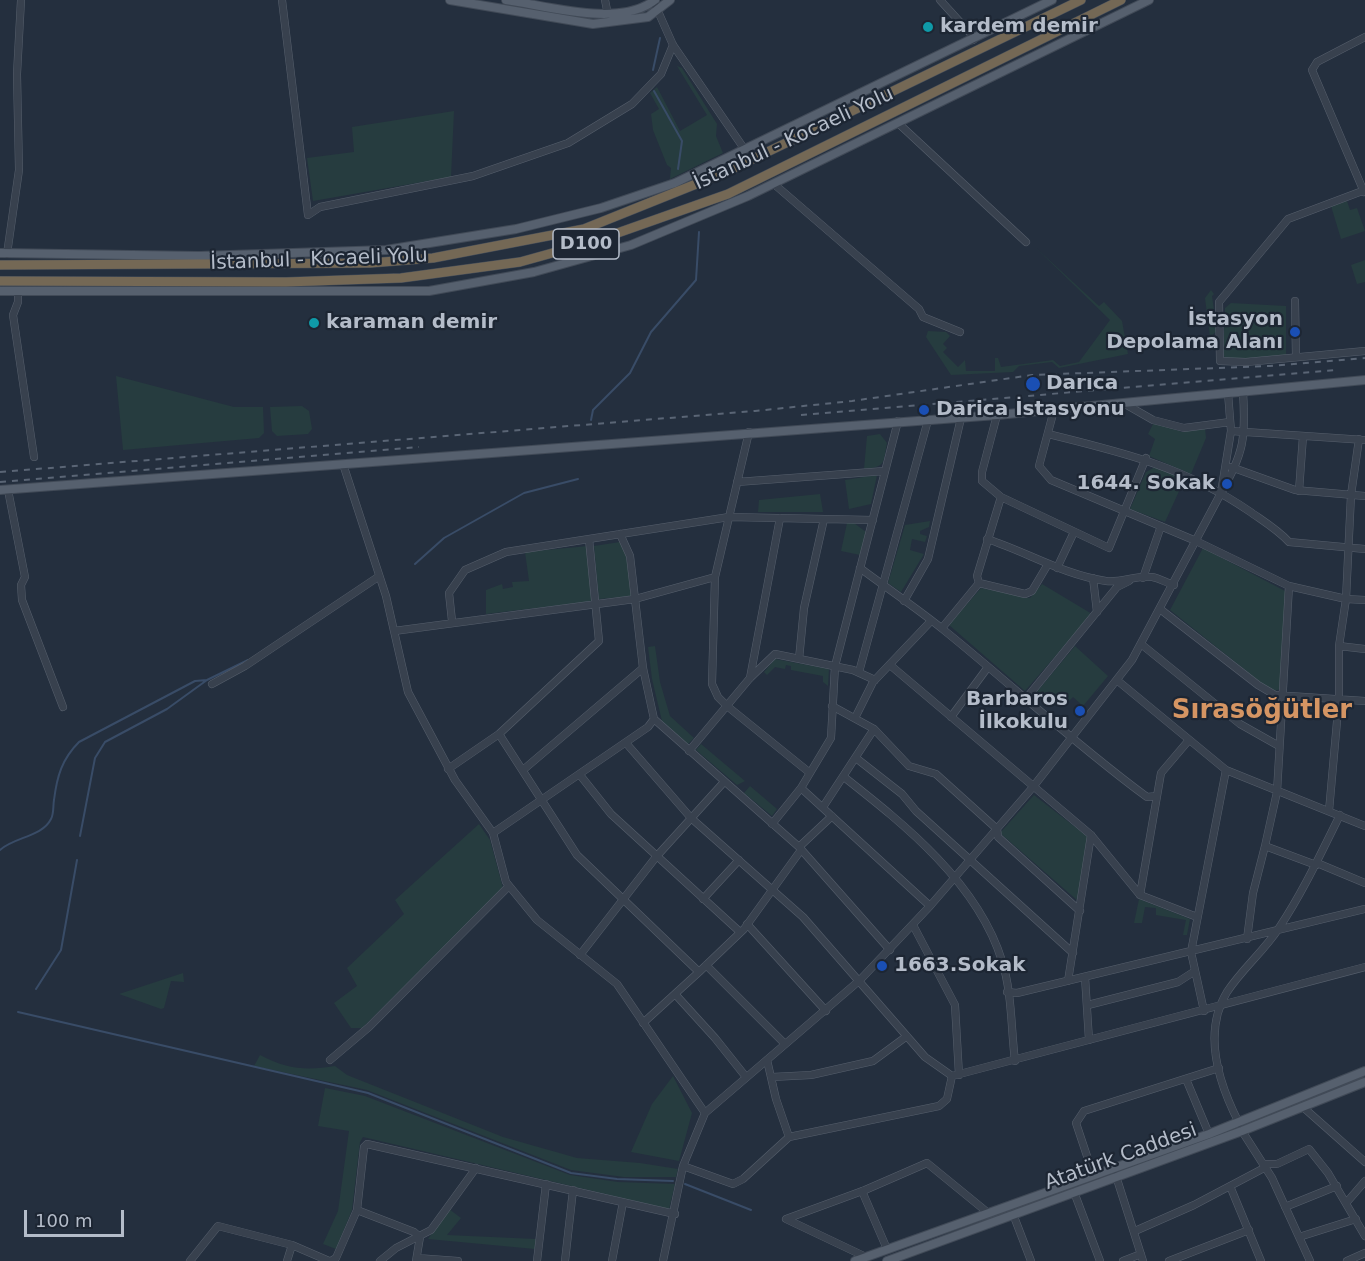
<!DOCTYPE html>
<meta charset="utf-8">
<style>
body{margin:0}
#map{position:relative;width:1365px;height:1261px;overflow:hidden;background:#242f3e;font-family:"DejaVu Sans",sans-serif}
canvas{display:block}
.scale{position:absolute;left:24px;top:1210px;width:100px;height:27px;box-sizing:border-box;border:3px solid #b4bcc9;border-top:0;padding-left:8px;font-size:18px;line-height:21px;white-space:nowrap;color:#b4bcc9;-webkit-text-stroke:4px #1d2633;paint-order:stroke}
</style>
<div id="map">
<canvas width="1365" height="1261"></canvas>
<div class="scale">100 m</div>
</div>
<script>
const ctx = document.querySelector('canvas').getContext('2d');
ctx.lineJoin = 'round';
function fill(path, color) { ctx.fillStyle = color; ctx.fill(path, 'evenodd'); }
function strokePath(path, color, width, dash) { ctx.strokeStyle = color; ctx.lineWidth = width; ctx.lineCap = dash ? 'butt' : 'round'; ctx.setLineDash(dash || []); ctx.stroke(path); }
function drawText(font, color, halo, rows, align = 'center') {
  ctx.font = font + ' "DejaVu Sans",sans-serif'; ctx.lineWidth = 4.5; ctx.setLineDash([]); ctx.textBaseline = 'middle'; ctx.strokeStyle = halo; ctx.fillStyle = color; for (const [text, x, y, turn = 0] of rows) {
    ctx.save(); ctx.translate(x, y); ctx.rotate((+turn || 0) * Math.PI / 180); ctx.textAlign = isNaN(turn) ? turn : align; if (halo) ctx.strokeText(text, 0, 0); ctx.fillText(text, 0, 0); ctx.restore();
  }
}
const green = new Path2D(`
 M 677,66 L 682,68 L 717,124 L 716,136 L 723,153 L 670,179 L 671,168 L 667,165 L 653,130 L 651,114 L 659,109 L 650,93 L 657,87 L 680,131 L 707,115 Z
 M 454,111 L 451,177 L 313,201 L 307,158 L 354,152 L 352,127 Z
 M 1347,201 L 1350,210 L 1357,208 L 1365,231 L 1341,239 L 1331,206 Z
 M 1035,247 L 1099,306 L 1104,302 L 1122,321 L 1128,354 L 1059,368 L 1052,362 L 1019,366 L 1013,372 L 951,375 L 926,337 L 928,331 L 946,332 L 950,336 L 943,344 L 947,348 L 943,352 L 958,367 L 965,360 L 966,371 L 995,371 L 995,358 L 998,358 L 1001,367 L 1053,360 L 1060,366 L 1079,362 L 1110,320 Z
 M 1365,260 L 1365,282 L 1357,284 L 1351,265 Z
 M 1211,290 L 1214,294 L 1212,296 L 1217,331 L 1210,337 L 1205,298 Z
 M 1231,303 L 1286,306 L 1286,355 L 1227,360 L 1223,355 L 1225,308 Z
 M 116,376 L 234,407 L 263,407 L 264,433 L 259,438 L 123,450 Z
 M 302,406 L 309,411 L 312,429 L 308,434 L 277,436 L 272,431 L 270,407 Z
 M 1154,422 L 1182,432 L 1205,428 L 1206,438 L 1191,474 L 1149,456 L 1155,439 L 1148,434 Z
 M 880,434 L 887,443 C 883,463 886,467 864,469 L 867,436 Z
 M 1157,466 L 1185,478 L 1165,522 L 1130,509 L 1146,472 Z
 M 877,475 L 871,504 L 849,509 L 845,480 Z
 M 820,494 L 823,512 L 758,512 L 759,500 Z
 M 930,521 L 929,527 L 920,531 L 920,534 L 927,536 L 925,542 L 912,539 L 910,550 L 924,554 L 901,592 L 888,583 L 905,525 Z
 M 847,523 L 854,523 L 866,532 L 860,555 L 841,551 Z
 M 620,542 L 626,555 L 632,596 L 599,599 L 594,546 Z
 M 588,546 L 594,601 L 486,614 L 486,590 L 502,584 L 503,589 L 513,587 L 512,582 L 529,581 L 525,552 Z
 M 1203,548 L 1287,592 L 1280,689 L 1275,691 L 1264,685 L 1170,610 Z
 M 1042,584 L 1092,614 L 1025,691 L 949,625 L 981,588 L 1030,598 Z
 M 655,646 L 660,682 L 670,716 L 694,738 L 688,744 L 662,721 L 652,679 L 648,647 Z
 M 1075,646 L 1108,676 L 1083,706 L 1073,697 L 1064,706 L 1049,705 L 1035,694 Z
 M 775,659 L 829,669 L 828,686 L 823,682 L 823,676 L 791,670 L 791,666 L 786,665 L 785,669 L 775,667 L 767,675 L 764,672 Z
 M 701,744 L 745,781 L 737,785 L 696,750 Z
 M 750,786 L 777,809 L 772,816 L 744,793 Z
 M 1034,795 L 1088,837 L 1078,901 L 1000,833 Z
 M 479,824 L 490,840 L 503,888 L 362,1028 L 351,1028 L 334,1003 L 357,986 L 347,968 L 404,914 L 395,900 Z
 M 1139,899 L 1190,919 L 1187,935 L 1183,935 L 1186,920 L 1156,915 L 1156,908 L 1145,907 L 1142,923 L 1134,923 Z
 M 183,973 L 184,982 L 171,981 L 164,1008 L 161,1009 L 119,994 Z
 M 260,1055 C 286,1069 306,1071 335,1066 L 347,1075 L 503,1137 L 577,1158 L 640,1163 L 678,1169 L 676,1177 L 624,1177 L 571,1170 L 367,1090 L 254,1066 Z
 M 673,1076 L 692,1113 L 679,1161 L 631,1152 L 652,1104 Z
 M 325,1088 L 365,1096 L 570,1175 L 618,1182 L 675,1184 L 669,1209 L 363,1137 L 360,1142 L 352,1210 L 336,1249 L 323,1244 L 338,1211 L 349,1131 L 318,1126 Z
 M 449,1209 L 461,1218 L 447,1235 L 536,1239 L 535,1249 L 428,1239 Z`);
const stream = new Path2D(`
 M 653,70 L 660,38
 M 654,91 L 682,141 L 678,169
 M 591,420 L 593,410 L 630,373 L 651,332 L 696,280 L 699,232
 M 415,564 L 444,538 L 524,493 L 578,479
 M 80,836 L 95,758 L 105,742 L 167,709 L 207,680 L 248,660
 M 0,850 C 14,837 42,837 51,819 C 54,814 53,805 54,800 C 57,776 62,759 79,742 L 195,681 L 207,680
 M 36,989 L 61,950 L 77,860
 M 18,1012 L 368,1093 L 571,1173 L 617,1179 L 673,1181
 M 685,1184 L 751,1210`);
const minor = new Path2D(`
 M 282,0 L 308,215 L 320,207 L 473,176 L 568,143 L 632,104 L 661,74 L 673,45
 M 605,0 L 608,15
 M 653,0 L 673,45 L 745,150
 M 940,0 L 970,33 L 973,40
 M 898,123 L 1026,242
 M 774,184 L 919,309 L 923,317 L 960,332
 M 1365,190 L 1288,219 L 1219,302 L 1220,361 L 1246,362 L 1365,351
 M 1364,192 L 1312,70 L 1317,62 L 1365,37
 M 7,254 L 19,170 L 17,74 L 21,0
 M 18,291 L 18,302 L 13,315 L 34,457
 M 1295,301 L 1296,357
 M 1228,393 L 1231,431 L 1221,493 C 1244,453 1246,437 1243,392
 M 1125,404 L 1153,420 L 1184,428 L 1230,422
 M 1054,410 L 1039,466 L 1051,480 L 1196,541 L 1289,586 L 1346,599 L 1365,600
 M 997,415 L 982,472 L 982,481 L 1001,497 L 1109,548 L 1146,458
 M 1231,431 L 1365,440
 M 749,432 L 715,577 L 712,684 L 718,697 L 727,706 L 810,773
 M 1048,434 C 1121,452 1185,467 1249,511 C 1263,521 1277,529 1289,542 L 1365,549
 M 343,464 L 386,596 L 408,692 L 455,780 L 493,833 L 506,882 L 537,920 L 617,984 L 705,1113
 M 1231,467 L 1295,490 L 1365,496
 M 737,482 L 885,471
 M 8,490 L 25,577 L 21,585 L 22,600 L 63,707
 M 1299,491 L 1303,436
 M 620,534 L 630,556 L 643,668 L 654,719 L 799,847 L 890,950
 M 987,539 C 1027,552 1064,575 1106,581 C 1121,583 1137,575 1152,577 C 1159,578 1167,583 1174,585
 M 860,568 C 888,589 918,609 945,631 C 1013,686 1076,745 1147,797 L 1157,796
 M 1057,568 L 1074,532
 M 1093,578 L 1097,612
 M 1143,578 L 1161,526
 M 979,583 L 1025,594 L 1032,591 L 1048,564
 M 1289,586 L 1277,792 L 1265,846 L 1316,865
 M 904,601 L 928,559 L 961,418
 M 1160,609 L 1258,685 L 1275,695 L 1365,701
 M 452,621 L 449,593 L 465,570 L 506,552 L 729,517 L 873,520
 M 942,628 L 979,583 L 977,576 L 1001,497
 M 394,631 L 635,599 L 715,577
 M 1141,644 L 1240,724 L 1279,746
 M 1339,646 L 1365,649
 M 799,659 L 804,608 L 824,519
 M 890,665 L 1091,835 L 1140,895 L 1197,917
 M 859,672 L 928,420
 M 750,678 L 780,518
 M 1118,681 L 1226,770 L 1365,826
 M 212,684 L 245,666 L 378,577
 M 1028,702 L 1029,695 L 1117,587 L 1129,581
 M 951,717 L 988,667
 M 855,718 L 873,682 L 930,622
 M 874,729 L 909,766 L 936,774 L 997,829 L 998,837 L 1080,911
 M 499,734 L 577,855 L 699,972 L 643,1023
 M 626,743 L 691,818 L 803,917 L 925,1057 L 952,1076 L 1365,967
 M 689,751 L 750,678 L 775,654 L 853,670 L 875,680
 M 856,758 L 902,794 L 916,811 L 1073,953
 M 448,769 L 499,734 L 599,641 L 589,539
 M 523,770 L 643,668
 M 580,775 L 611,814 L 740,932
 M 844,777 C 905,825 978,883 1002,961 C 1012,992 1011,1029 1015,1061
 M 801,788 L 930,906
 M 823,807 L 874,729 L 832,706
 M 1329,811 L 1339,699 L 1339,646 L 1346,599 L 1351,495 L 1359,439
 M 772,824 L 801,788 L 831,738 L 835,666 L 898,421
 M 493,833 L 648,727 L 654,719
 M 799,847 L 832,816
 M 1317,863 L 1365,883
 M 1140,895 L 1161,773 L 1189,740
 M 703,899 L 739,860
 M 747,924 L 826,1011
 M 913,925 L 955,1005 L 959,1075
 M 1247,939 L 1253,893 L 1265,846
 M 580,955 L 656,857 L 724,782
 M 706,965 L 785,1044
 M 699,972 L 744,929 L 801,850
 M 1085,977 L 1089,1040
 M 1068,981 L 1091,835
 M 1007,992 L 1017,993 L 1365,909
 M 675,994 L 715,1038 L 746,1077
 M 1088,1005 L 1178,982 L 1195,971
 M 1204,1011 L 1191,952 L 1226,770
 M 330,1060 L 369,1027 L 509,886
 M 767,1060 L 776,1099 L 789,1137
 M 772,1077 L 811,1075 L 873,1061 L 907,1036
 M 1186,1079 L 1209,1134
 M 1304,1108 L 1365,1162
 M 1239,1123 C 1219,1084 1202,1033 1227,992 C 1242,969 1264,951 1279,928 C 1303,892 1321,853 1340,815
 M 1242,1131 L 1272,1178 L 1310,1261
 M 1264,1164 L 1277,1164 L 1309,1149 L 1328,1173 L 1365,1236
 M 683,1166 L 733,1184 L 743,1179 L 789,1137 L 939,1106 L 947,1099 L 952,1076
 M 1093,1174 L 1076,1123 L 1084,1111 L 1219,1068
 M 1116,1176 L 1143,1261
 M 1230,1186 L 1261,1261
 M 862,1191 L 887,1249
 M 1074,1192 L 1100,1261
 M 1347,1202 L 1365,1181
 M 1285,1207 L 1337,1186
 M 357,1210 L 414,1232 L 420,1237
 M 1013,1214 L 1031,1261
 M 1135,1231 L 1194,1205 L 1266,1167
 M 1299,1237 L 1356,1219
 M 866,1257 L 786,1219 L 865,1190 L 927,1163 L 987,1212
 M 417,1258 L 458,1261
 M 190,1261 L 218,1226 L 292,1245 L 329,1261
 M 287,1261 L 292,1245
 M 331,1261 L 336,1258 L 357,1210 L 364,1147 L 367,1144 L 675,1214
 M 380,1261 L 396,1248 L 431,1230 L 476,1168
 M 416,1261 L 420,1237
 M 537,1261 L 546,1184
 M 565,1261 L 573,1190
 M 612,1261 L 623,1202
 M 663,1261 L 683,1166 L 705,1113 L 860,980 L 930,906 L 1033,787 L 1132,660 L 1221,493
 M 1123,1261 L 1141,1254
 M 1169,1261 L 1249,1230
 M 1347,1261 L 1365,1253`);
const major = new Path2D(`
 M 450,0 L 593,24 L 648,17 L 670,0
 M 506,0 C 548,6 620,28 655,0
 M 0,253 L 199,256 L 386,250 L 516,229 L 601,208 L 675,183 L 1052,0
 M 0,291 L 429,291 L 534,272 L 631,245 L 748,196 L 1149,0
 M 0,490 L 997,415 L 1365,380
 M 855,1261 L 1209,1134 L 1365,1071
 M 887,1261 L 1242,1131 L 1365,1082`);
const highway = new Path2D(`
 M 0,265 L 370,263 L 433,258 L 584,229 L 726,172 L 1081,0
 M 0,281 L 286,282 L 401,278 L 520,262 L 592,242 L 728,194 L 1121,0`);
const rail = new Path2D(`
 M 801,415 L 1336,370
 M 0,472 L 755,411 L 852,401 L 1032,375 L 1270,366 L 1365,358
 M 0,482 L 419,447`);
const markers = [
 [928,27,6,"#0f9aa8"],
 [314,323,6,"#0f9aa8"],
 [1295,332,6,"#1a4fb4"],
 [1033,384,8,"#1a4fb4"],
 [924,410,6,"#1a4fb4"],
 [1227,484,6,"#1a4fb4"],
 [1080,711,6,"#1a4fb4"],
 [882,966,6,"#1a4fb4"]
];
const shields = [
 [586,244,66]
];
const shieldNames = [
 ["D100",586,244]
];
const poiNames = [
 ["kardem demir",940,27],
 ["İstasyon",1283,320,"right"],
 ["Depolama Alanı",1283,343,"right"],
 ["karaman demir",326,323],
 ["Darıca",1046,384],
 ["Darica İstasyonu",936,410],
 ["1644. Sokak",1215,484,"right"],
 ["Barbaros",1068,700,"right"],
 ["İlkokulu",1068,723,"right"],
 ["1663.Sokak",894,966]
];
const streetNames = [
 ["İstanbul - Kocaeli Yolu",794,139,-25],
 ["İstanbul - Kocaeli Yolu",319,260,-2],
 ["Atatürk Caddesi",1121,1157,-20]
];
const districtNames = [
 ["Sırasöğütler",1262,711]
];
fill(green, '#263c3f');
strokePath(stream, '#394c67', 2);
strokePath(minor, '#565f6c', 8);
strokePath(major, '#414a57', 10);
strokePath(highway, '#434c59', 10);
strokePath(minor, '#38414e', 7);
strokePath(major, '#56606e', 8);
strokePath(highway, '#746855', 9);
strokePath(rail, '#5a6575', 2, [6, 6]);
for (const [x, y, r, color] of markers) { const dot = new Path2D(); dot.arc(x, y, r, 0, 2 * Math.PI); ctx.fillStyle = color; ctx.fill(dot); strokePath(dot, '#1d2633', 2); }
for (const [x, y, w] of shields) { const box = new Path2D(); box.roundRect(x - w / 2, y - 15, w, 30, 4.5); ctx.fillStyle = '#1d2633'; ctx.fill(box); strokePath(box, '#b4bcc9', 1.5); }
drawText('bold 18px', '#b4bcc9', null, shieldNames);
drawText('bold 20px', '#b4bcc9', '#1d2633', poiNames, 'left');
drawText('20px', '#b4bcc9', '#1d2633', streetNames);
drawText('bold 26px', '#d59563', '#1d2633', districtNames);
</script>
